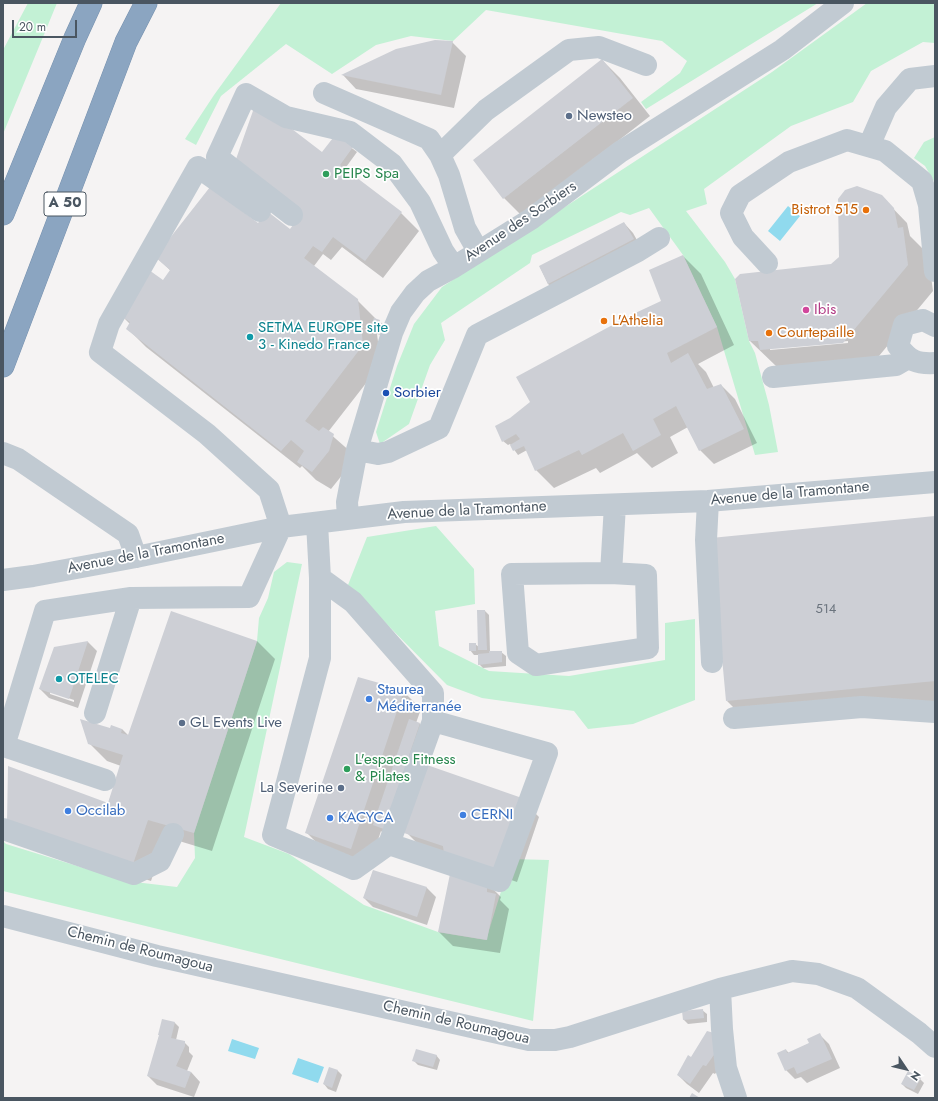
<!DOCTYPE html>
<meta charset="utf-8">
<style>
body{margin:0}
#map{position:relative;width:938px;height:1101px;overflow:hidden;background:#f5f3f3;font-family:Jost,sans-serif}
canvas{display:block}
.frame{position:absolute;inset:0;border:4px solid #4a5661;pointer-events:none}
.north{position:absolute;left:886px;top:1049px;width:40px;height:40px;-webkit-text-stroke:3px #fff;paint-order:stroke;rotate:125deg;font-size:11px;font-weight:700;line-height:16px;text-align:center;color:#4a5661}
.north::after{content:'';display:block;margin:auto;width:14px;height:18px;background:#4a5661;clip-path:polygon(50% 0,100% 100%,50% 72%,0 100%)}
.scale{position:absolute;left:12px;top:20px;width:65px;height:18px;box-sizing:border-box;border:2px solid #4a5661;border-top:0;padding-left:5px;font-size:12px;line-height:14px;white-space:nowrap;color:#4a5661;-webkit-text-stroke:3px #fff;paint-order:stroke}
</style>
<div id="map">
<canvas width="938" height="1101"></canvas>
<div class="frame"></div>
<div class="north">N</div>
<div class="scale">20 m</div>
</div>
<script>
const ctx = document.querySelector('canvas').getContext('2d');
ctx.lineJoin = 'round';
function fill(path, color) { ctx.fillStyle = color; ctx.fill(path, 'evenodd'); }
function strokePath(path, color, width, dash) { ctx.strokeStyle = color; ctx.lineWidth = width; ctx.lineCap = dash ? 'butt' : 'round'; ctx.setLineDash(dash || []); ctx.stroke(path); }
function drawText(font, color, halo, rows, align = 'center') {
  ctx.font = font + ' Jost,sans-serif'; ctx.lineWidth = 3.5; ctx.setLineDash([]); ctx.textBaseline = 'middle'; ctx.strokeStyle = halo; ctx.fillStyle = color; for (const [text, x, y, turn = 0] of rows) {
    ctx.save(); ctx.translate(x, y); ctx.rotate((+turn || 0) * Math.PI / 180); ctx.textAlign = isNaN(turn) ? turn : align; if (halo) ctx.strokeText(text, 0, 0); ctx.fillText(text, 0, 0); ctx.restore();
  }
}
const green = new Path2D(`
 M 28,3 L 57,3 L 3,134 L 3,50 Z
 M 281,3 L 818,3 L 646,109 L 641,102 L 680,73 L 687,61 L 662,41 L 486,10 L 453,41 L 411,36 L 376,45 L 332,74 L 286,44 L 221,96 L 196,145 L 185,139 L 214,95 Z
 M 867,3 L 935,3 L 935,43 L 923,42 L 871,71 L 853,102 L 791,126 L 704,189 L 707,204 L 686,211 L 725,262 L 735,279 L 749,341 L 755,353 L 769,405 L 778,452 L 755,455 L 717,327 L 683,255 L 649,208 L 630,215 L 621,212 L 532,255 L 530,263 L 441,323 L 445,340 L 430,365 L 409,424 L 380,444 L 376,432 L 397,366 L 414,324 L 442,287 L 772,72 Z
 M 935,137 L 935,183 L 925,166 L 914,158 L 924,142 Z
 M 436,526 L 474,569 L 475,604 L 435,611 L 439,646 L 489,671 L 569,676 L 665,660 L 665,623 L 695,619 L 695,700 L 633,724 L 588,729 L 574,711 L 482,698 L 447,685 L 348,585 L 367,537 Z
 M 287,562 L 302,564 L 244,837 L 289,854 L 364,905 L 438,932 L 486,940 L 511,859 L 549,860 L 533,1021 L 3,891 L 3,841 L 6,844 L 126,881 L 177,887 L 195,858 L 194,833 L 257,641 L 259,618 L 268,598 L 274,572 Z`);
const water = new Path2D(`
 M 788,206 L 800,216 L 780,241 L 768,231 Z
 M 232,1039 L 259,1048 L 255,1059 L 228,1051 Z
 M 298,1058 L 324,1067 L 318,1083 L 292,1074 Z`);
const shadow = new Path2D(`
 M 452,42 L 466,56 L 454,108 L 356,89 L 343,75 Z
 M 602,60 L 620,78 L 650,116 L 522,216 L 504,198 L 474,160 Z
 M 336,136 L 357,152 L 344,170 L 401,213 L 419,231 L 383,278 L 342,247 L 331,260 L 323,254 L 314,266 L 357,300 L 376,319 L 379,321 L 384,325 L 381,335 L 377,334 L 381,364 L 328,432 L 352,453 L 347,469 L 331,489 L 316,480 L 302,466 L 300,468 L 146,347 L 128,329 L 130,324 L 118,312 L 163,282 L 171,271 L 156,257 L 263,228 L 290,230 L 301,216 Z
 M 881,196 L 907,223 L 910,236 L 928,254 L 933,291 L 869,368 L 776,366 L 750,341 L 840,258 L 839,199 ZM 848,341 L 848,343 L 770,350 L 770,348 Z
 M 624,223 L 633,233 L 642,249 L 558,293 L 548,284 L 540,267 Z
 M 683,256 L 701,274 L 734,345 L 698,364 L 706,372 L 714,388 L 721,385 L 735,399 L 757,443 L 714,464 L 700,450 L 688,427 L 670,437 L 678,453 L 652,468 L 637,453 L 600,473 L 596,468 L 554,488 L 536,470 L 527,450 L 518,455 L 510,444 L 508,445 L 503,441 L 511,419 L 662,301 Z
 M 935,517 L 935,701 L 745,719 L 727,701 Z
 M 478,611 L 485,611 L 489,615 L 490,652 L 501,652 L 506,656 L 506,666 L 483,668 L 479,664 L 479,655 L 474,655 L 470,650 L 475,644 L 479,647 Z
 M 257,641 L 275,659 L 212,851 L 166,837 L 151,881 L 26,840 L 108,804 L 121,766 L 107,761 L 89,743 L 111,729 L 122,729 L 129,736 Z
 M 88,642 L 97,651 L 78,708 L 49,698 L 40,689 L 55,648 ZM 50,692 L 74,700 L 74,702 L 50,694 Z
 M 403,691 L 421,709 L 416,723 L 420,724 L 429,733 L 384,834 L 381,831 L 369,866 L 325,851 L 307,833 Z
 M 521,799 L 539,817 L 517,882 L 424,850 L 406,832 Z
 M 373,871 L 427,888 L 436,897 L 427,925 L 373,907 L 364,898 Z
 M 487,883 L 501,897 L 500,900 L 509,909 L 500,953 L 453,946 L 439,932 Z
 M 702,1010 L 707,1014 L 707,1022 L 688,1024 L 684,1020 L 683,1012 Z
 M 163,1020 L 175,1023 L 179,1027 L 176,1040 L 184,1042 L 189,1047 L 189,1052 L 193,1056 L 187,1071 L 191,1072 L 200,1082 L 194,1097 L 157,1085 L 148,1076 L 153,1062 Z
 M 707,1033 L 724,1061 L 715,1074 L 713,1073 L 699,1093 L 687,1084 L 678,1075 L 691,1059 Z
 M 820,1035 L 829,1044 L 840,1068 L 807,1083 L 801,1077 L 795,1079 L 786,1070 L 786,1050 L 789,1053 L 810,1043 Z
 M 436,1055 L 440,1060 L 437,1070 L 418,1065 L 413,1060 Z
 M 330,1068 L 338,1071 L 342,1075 L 336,1092 L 328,1089 L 324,1084 Z
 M 920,1079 L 924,1083 L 918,1094 L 906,1088 L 902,1084 Z`);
const building = new Path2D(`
 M 435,40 L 453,41 L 441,95 L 341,75 L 396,49 Z
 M 602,59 L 633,98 L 503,199 L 473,160 Z
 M 254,108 L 292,129 L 322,152 L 336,134 L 353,147 L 340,165 L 402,212 L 365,261 L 333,237 L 322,252 L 313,246 L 304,258 L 358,299 L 363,345 L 305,421 L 319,431 L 323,427 L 334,434 L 329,451 L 312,472 L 297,462 L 304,451 L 291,440 L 281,451 L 126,329 L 130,322 L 117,313 L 149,270 L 163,280 L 170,270 L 155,257 L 210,187 L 258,223 L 267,211 L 290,229 L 302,213 L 235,162 Z
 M 857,186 L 882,195 L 894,208 L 898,228 L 903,227 L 908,265 L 843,343 L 760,350 L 758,341 L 749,341 L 735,279 L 740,274 L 831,264 L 839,257 L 838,199 L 845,190 Z
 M 624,222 L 634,239 L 548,284 L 539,266 Z
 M 683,255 L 717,327 L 667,353 L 671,363 L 688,353 L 707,389 L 721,384 L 744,429 L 699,451 L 676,406 L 653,419 L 661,435 L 633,451 L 623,433 L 582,455 L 579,450 L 535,471 L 524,446 L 513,451 L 510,445 L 520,439 L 516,434 L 502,442 L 495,426 L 510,418 L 530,402 L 516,377 L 631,315 L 661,301 L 649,270 Z
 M 374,318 L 380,320 L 376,331 L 370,329 Z
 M 935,516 L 935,681 L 726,701 L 711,538 Z
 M 477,610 L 485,610 L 487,650 L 478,650 Z
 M 171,611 L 257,641 L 194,833 L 148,820 L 133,864 L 7,822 L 8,766 L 108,803 L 123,755 L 88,744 L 80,719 L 110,728 L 111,725 L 122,729 L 121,733 L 128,735 Z
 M 88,641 L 69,699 L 39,689 L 54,647 Z
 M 469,643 L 476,643 L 476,651 L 469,651 Z
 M 489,651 L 502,651 L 502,662 L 478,665 L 478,654 L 489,653 Z
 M 358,677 L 404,690 L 351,849 L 305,833 Z
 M 409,719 L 420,723 L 384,829 L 373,825 Z
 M 427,765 L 522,798 L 499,864 L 492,869 L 444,853 L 443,846 L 404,833 Z
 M 373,870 L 427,887 L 417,917 L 363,898 Z
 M 450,874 L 487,882 L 487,892 L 496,894 L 487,940 L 438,932 Z
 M 703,1009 L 704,1018 L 683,1020 L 682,1011 Z
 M 162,1019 L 175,1022 L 171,1038 L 185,1041 L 185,1046 L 176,1066 L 191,1072 L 185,1088 L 147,1076 L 159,1035 L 158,1035 Z
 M 707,1031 L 714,1033 L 716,1052 L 706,1066 L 703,1065 L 690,1084 L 677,1075 L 688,1055 L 691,1057 Z
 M 820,1033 L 832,1059 L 797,1074 L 794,1067 L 785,1071 L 777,1053 L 786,1049 L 787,1053 L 809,1043 L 807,1039 Z
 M 416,1049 L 437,1055 L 433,1067 L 412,1061 Z
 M 329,1067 L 338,1070 L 332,1088 L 323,1084 Z
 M 908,1071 L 921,1078 L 914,1090 L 901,1084 Z
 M 692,1093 L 700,1098 L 689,1098 Z`);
const minor = new Path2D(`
 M 324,93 L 429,139 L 440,155
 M 869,146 L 886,107 L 910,79 L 935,76
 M 292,215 L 217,157 L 246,94 L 286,117 L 350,132 L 392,164 L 420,202 L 443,251 L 454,267
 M 478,251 L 465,228 L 449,175 L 440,155 L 486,110 L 569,50 L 599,47 L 646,65
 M 767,263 L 743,237 L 731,213 L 740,195 L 789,162 L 847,140 L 885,151 L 922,181 L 929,205 L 935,271
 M 935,326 L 923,320 L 904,325 L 898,346 C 910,361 916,364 935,363
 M 773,377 L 896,365 L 908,358
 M 357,450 L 378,454 L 388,452 L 439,428 L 477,335 L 638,251 L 659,238
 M 3,453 L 18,459 L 128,534 L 136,557
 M 708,501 L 706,540 L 712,662
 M 348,518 L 347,502 L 357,450 L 392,333 L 401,312 L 415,293 L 428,281 L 454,267 L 531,219 L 620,152 L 782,50 L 843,3
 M 317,523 L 320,578 L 320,658 L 273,835 L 354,869 L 389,844 L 433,721 L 547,753 L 500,881 L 389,844
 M 611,573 L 646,575 L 648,648 L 536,665 L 518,653 L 512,574 L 611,573 L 615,505
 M 320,578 L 353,602 L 433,693 L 433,721
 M 3,580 L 33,576 L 136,557 L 281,527 L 404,512 L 708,501 L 935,482
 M 95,713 L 131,598 L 249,597 L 281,527 L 269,490 L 207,434 L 100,352 L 109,324 L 198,167 L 260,211
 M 734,718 L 862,707 L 935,712
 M 105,780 L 4,746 L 45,611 L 131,598
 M 3,829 L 134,874 L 160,861 L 173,834
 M 3,916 L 157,956 L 529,1040 L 555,1040 L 570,1037 L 720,989 L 792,971 L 818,974 L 857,988 L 919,1033 L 935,1047
 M 720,989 L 722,1029 L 726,1068 L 736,1098`);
const highway = new Path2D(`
 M 3,214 L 75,38 L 91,3
 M 3,366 L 126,42 L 146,3`);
const markers = [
 [569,116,4,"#5c6f8a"],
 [326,174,4,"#2e9e5b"],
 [866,210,4,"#e8710a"],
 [806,310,4,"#d1479c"],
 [604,321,4,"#e8710a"],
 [769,333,4,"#e8710a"],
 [250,337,4,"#0f9aa8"],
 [386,393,4,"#1a4fb4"],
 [59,679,4,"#0f9aa8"],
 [369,699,4,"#3f7fe0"],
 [182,723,4,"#5c6f8a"],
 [347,769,4,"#2e9e5b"],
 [341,788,4,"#5c6f8a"],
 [68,811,4,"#3f7fe0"],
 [463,815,4,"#3f7fe0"],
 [330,818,4,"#3f7fe0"]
];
const numberNames = [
 ["514",826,610]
];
const shields = [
 [65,204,42]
];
const shieldNames = [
 ["A 50",65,204]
];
const serviceNames = [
 ["Newsteo",577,116],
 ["GL Events Live",190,723],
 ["La Severine",333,788,"right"]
];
const leisureNames = [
 ["PEIPS Spa",334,174],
 ["L'espace Fitness",355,760],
 ["& Pilates",355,777]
];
const foodNames = [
 ["Bistrot 515",858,210,"right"],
 ["L'Athelia",612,321],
 ["Courtepaille",777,333]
];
const streetNames = [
 ["Avenue des Sorbiers",521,222,-34],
 ["Avenue de la Tramontane",790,494,-5],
 ["Avenue de la Tramontane",467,511,-3],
 ["Avenue de la Tramontane",146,554,-11],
 ["Chemin de Roumagoua",140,950,14],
 ["Chemin de Roumagoua",456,1023,13]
];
const hotelNames = [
 ["Ibis",814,310]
];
const cultureNames = [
 ["SETMA EUROPE site",258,328],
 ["3 - Kinedo France",258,345],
 ["OTELEC",67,679]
];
const transitNames = [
 ["Sorbier",394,393]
];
const shopNames = [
 ["Staurea",377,690],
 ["Méditerranée",377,707],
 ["Occilab",76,811],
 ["CERNI",471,815],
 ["KACYCA",338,818]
];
fill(green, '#c3f1d5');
fill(water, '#90daee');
fill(shadow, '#0003');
fill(building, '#cdcfd5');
strokePath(highway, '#7690ad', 23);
strokePath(minor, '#c1cad2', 22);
strokePath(highway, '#8ba5c1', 22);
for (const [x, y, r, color] of markers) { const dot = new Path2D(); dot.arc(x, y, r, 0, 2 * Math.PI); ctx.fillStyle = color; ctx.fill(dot); strokePath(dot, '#fff', 1.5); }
drawText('13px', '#6b747e', null, numberNames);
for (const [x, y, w] of shields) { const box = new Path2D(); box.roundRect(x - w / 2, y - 12, w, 24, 3); ctx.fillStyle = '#fff'; ctx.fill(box); strokePath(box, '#4a5661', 1); }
drawText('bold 14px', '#4a5661', null, shieldNames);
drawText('15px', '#4e5e75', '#fff', serviceNames, 'left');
drawText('15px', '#27864d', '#fff', leisureNames, 'left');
drawText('15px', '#c56008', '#fff', foodNames, 'left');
drawText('15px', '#4a5661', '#fff', streetNames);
drawText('15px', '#b23c85', '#fff', hotelNames, 'left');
drawText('15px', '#0d838f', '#fff', cultureNames, 'left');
drawText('15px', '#164399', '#fff', transitNames, 'left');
drawText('15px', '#366cbe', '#fff', shopNames, 'left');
</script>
